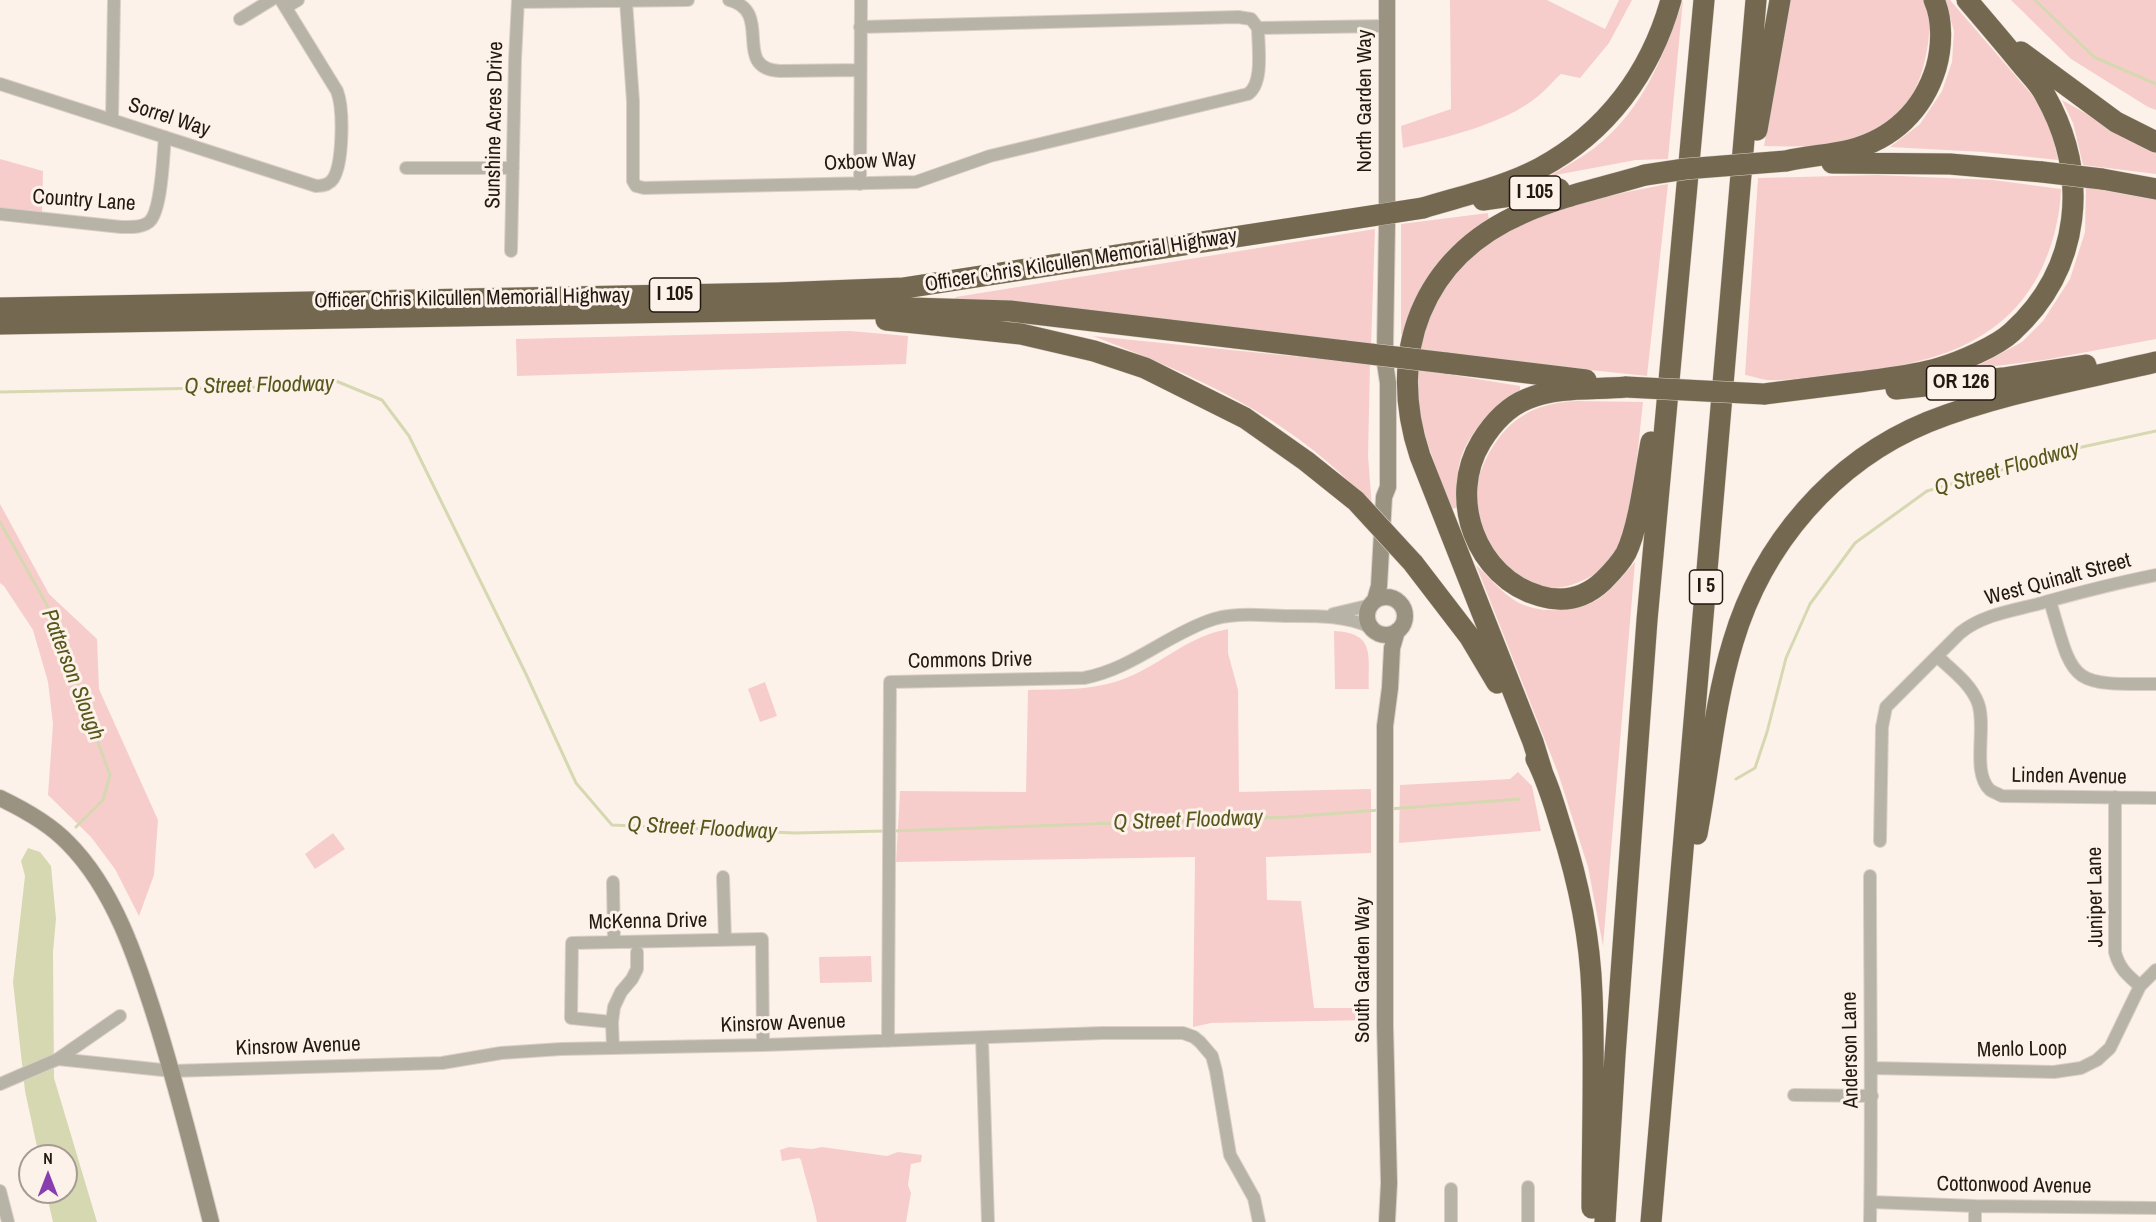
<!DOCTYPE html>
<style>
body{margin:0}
#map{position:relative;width:2156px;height:1222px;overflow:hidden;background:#fcf2e9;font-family:"Archivo Narrow",sans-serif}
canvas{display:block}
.north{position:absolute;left:18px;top:1144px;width:60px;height:60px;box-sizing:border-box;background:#fcf2e9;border:2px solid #a59b93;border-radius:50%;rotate:0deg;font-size:16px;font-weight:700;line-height:24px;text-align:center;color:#221911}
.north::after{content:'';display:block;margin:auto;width:21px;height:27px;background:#893eb0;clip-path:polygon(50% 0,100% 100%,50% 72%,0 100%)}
</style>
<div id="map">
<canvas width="2156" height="1222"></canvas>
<div class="north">N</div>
</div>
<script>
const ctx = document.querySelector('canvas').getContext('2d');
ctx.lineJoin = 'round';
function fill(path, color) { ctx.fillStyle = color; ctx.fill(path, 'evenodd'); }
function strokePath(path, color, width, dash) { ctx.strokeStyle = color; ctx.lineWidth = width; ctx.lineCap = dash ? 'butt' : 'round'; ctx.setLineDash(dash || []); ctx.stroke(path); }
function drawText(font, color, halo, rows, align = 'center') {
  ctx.font = font + ' "Archivo Narrow",sans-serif'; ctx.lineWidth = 6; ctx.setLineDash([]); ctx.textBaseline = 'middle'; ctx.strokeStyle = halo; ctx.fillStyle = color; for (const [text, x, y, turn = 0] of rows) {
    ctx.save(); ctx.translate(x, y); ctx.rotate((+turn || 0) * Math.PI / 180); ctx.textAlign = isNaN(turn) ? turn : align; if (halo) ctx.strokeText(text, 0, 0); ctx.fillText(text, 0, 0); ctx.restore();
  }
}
const green = new Path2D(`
 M 1450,0 L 1547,0 L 1605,29 L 1619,0 L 1632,0 L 1609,43 L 1580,78 L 1561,74 C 1553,81 1546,90 1537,97 C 1504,124 1444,138 1403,148 L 1401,126 L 1451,109 Z
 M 1683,0 L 1668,159 L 1636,160 L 1550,176 C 1564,167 1579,159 1593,149 C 1643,111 1663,57 1683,0 Z
 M 1788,0 L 1926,0 C 1932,24 1929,45 1923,68 C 1901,146 1833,148 1764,146 Z
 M 1945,0 L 1950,0 L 2033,96 L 2050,122 L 2058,160 L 1983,152 L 1890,147 L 1920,124 L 1942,91 L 1952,62 L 1954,31 Z
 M 2011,0 L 2156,0 L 2156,110 L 2148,107 L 2071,59 Z
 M 2062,100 L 2156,153 L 2156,174 L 2083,165 L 2073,123 Z
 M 0,159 L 43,171 L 42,212 L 0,208 Z
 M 1877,175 L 1993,180 L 2061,189 C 2060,219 2052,249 2038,276 C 1997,351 1918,366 1839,374 C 1820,375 1784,382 1767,380 C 1759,379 1752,376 1745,375 L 1758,178 Z
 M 1668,184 L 1647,376 L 1418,352 C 1425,333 1431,311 1441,292 C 1483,220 1593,198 1668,184 Z
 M 2086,187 L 2156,200 L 2156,339 L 2044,360 L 1972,369 L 2022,342 L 2043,321 L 2070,279 L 2085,232 Z
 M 1488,213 L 1489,221 C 1439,256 1423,275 1406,334 L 1401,334 L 1401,224 Z
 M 1375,229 L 1371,346 L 953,300 L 956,297 Z
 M 850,331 L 908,336 L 906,364 L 517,376 L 516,339 Z
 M 1093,336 L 1370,364 L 1368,456 L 1372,507 C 1362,496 1352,484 1341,474 C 1271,408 1181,370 1093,336 Z
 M 1416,369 L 1520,386 L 1520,392 C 1495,409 1469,429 1460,461 C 1456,475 1458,493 1460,507 L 1451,509 L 1426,439 L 1417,403 Z
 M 1577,401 L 1643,402 C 1638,445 1634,517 1614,553 C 1604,570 1590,579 1571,585 C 1523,600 1482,548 1476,505 C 1474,491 1479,474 1485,461 C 1505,420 1532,403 1577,401 Z
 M 0,476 L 0,504 L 49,594 L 97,639 L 99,689 L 158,820 L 154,875 L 139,916 L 115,869 L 91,837 L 48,795 L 53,724 L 48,682 L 33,630 L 4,586 L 0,583 Z
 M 1635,562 L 1603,946 L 1588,867 L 1558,773 L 1476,565 C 1488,576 1500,591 1514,600 C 1535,614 1573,613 1595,601 C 1611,592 1623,575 1635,562 Z
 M 1228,629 L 1228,653 L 1238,690 L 1239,792 L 1371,789 L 1371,853 L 1266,857 L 1267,900 L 1301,901 L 1314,1008 L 1371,1008 L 1371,1020 L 1211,1023 L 1193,1027 L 1195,857 L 896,862 L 900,791 L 1026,792 L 1028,690 C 1064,689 1099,691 1133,675 C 1168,659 1188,637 1228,629 Z
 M 1334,631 C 1376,633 1368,655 1369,689 L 1335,689 Z
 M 765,682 L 777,716 L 760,722 L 748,689 Z
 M 1518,772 L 1532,786 L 1541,831 L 1399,843 L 1400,785 L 1510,779 Z
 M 333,833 L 345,849 L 315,869 L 305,854 Z
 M 871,956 L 872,982 L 820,983 L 819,957 Z
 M 789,1147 L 812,1149 L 822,1147 L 887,1156 L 898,1152 L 922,1155 L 921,1162 L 911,1164 L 908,1185 L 911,1193 L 906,1222 L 817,1222 C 813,1200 806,1181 801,1160 L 799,1158 L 782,1161 L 780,1150 Z`);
const water = new Path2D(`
 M 28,848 L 40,852 L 51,866 L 56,919 L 53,952 L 54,1078 L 97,1222 L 53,1222 L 46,1192 L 66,1192 L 66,1156 L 39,1156 L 25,1091 L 13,982 L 25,876 L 21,861 Z`);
const stream = new Path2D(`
 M 2035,0 L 2094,57 L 2156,84
 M 0,392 L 260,387 L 336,381 L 382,400 L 409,436 L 525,672 L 576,783 L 612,825 L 795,833 L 885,831
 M 0,522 L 47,605 L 110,775 L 103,800 L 76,827
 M 1736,779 L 1755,768 L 1767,732 L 1786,658 L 1810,604 L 1855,543 L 1927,491 L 2082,447 L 2156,431
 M 1389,809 L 1519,799
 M 892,831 L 1288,817 L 1380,810`);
const street = new Path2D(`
 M 729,0 C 775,12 730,68 780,71 L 860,70
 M 626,1 L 633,101 L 633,181 L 636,186 L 644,188 L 916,182 L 990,156 L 1248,94 C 1264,83 1258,46 1258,28
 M 518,2 L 688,0
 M 286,7 L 298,0
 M 240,19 L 271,0
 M 860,27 L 1238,17 L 1251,19 L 1258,28 L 1387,26
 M 0,84 L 316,186 C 323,186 329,185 333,179 C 343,164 344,109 337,91 L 281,0
 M 112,120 L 114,0
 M 406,168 L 513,168
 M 860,184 L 861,0
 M 0,214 L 121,227 C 131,227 141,228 149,222 C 162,211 163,155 165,137
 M 511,251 L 515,60 L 518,0
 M 2050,601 C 2074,682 2068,685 2156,684
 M 1333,614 L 1371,605
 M 1938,657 C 1952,670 1971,684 1978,703 C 1987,727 1971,772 1990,790 C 1993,792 1998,794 2002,796 L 2156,798
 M 2115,797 L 2115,952 C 2119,968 2127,975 2140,986
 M 1880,841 L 1882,727 L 1886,707 L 1960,633 C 1982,615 2011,611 2038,604 C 2077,593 2116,583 2156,575
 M 723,877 L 725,940
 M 613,882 L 614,942
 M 612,1022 L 614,1007 L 621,992 L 632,979 L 637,969 L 637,952
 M 982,1038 L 988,1222
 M 888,1041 L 890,682 L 1084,678 C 1131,669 1164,637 1208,621 C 1234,611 1266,616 1294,616 C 1319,616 1347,616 1370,627
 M 613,1048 L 612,1022 L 571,1018 L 572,943 L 762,939 L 763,1045
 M 58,1059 L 172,1071 L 442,1063 L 501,1053 L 561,1049 L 763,1045 L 1103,1033 L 1183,1033 L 1194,1037 L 1200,1042 L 1212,1056 L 1216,1071 L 1230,1155 L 1254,1198 L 1259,1222
 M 1872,1068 L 2054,1072 L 2081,1068 L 2097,1060 L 2110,1048 L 2140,986 L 2156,970
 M 0,1084 L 58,1059 L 120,1016
 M 1794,1095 L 1872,1096
 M 0,1191 L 8,1222
 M 1871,1202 L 1975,1206 L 2156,1208
 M 1975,1206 L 1975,1222
 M 1451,1222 L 1451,1189
 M 1528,1222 L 1528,1187
 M 1870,1222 C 1872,1107 1870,992 1870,876`);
const secondary = new Path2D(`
 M 1387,0 L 1387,203
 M 1385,349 L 1387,224
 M1367 616a19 19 0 1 1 38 0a19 19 0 1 1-38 0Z
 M 1375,600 L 1379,586 L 1384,497 L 1388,487 L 1388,383 L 1385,363
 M 0,798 C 23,809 50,824 68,843 C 114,889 137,960 156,1020 C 177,1087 194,1155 211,1222
 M 1387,1222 L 1389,1183 L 1385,1026 L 1385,726 L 1390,688 L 1392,648 L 1397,631`);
const highway = new Path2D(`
 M 2021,52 L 2116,122 L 2156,142
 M 1757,130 L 1780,0
 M 1786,161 C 1807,156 1829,155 1850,150 C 1893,139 1923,110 1936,68 C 1942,47 1943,20 1934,0
 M 1832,163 L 1950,164 L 2042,172
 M 2102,179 L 2156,189
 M 1483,200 L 1559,189
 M 1423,208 C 1462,196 1504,187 1540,168 C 1607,132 1651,72 1671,0
 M 0,308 L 777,293 L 904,288 L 1345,220
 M 886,320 L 1021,334 L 1094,351 L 1145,368 L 1245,418 L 1306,461 L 1356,501
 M 0,324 L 911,308 L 1010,311 L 1345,351
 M 1446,363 L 1586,380
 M 1626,387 C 1594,390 1558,386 1527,399 C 1507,407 1492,424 1481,442 C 1447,498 1476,578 1540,596 C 1564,603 1585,598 1603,581 C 1611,573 1620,564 1626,553 C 1639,527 1645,473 1651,442
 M 1896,389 L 2003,378 L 2086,365
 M 1764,394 C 1795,390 1827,386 1859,382 C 1886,378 1913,376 1939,368 C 1960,362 1997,346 2012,332 C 2082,268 2090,175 2045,95 C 2039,83 2028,73 2020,63 C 2003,42 1985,21 1967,0
 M 1413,563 L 1469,636 L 1497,683
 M 1536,759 C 1547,780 1554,804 1561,827 C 1578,880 1590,938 1592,993 C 1595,1065 1592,1137 1592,1208
 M 1542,771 L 1533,742 L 1420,456 C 1386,354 1421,257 1523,213 C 1562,196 1605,187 1645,175
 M 1697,834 C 1709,770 1714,704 1733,642 C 1762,544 1833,461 1928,422 C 2001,393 2080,380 2156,362
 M 1605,1222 L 1615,1055 L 1647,620 L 1704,0
 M 1651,1222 L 1756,0`);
const highwayBridge = new Path2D(`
 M 2042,172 L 2102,179
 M 1645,175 L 1685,169 L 1786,161
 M 1345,220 L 1423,208
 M 1345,351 L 1446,363
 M 1626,387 L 1764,394
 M 1356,501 L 1413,563`);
const shields = [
 [1535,193,51],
 [675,295,51],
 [1961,383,69],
 [1706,587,33]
];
const shieldNames = [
 ["I 105",1535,193],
 ["I 105",675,295],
 ["OR 126",1961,383],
 ["I 5",1706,587]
];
const streetNames = [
 ["North Garden Way",1365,101,-90],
 ["Sorrel Way",169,118,18],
 ["Sunshine Acres Drive",495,125,-89],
 ["Oxbow Way",870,162,-3],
 ["Country Lane",84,201,4],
 ["Officer Chris Kilcullen Memorial Highway",1081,261,-9],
 ["Officer Chris Kilcullen Memorial Highway",472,299,-1],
 ["West Quinalt Street",2058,580,-15],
 ["Commons Drive",970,661,-1],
 ["Linden Avenue",2069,777,1],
 ["Juniper Lane",2096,897,-91],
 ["McKenna Drive",648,922,-1],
 ["South Garden Way",1363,970,-90],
 ["Kinsrow Avenue",783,1024,-2],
 ["Kinsrow Avenue",298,1047,-2],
 ["Anderson Lane",1851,1050,-91],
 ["Menlo Loop",2022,1050,-1],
 ["Cottonwood Avenue",2014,1186,1]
];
const waterNames = [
 ["Q Street Floodway",259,386,-1],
 ["Q Street Floodway",2007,469,-16],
 ["Patterson Slough",72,675,69],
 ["Q Street Floodway",1188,821,-2],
 ["Q Street Floodway",702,829,3]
];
fill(green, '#f7cdcc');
fill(water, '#d6d8b2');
strokePath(stream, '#d6d8b2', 3);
strokePath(street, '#d9cfc6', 14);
strokePath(secondary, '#d9cfc6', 18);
strokePath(highway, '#d9cfc6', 22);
strokePath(street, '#b8b3a7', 12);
strokePath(secondary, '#9b9382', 16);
strokePath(highway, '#746950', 21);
strokePath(highwayBridge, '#d9cfc6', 22, []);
strokePath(highwayBridge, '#746950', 21);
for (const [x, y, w] of shields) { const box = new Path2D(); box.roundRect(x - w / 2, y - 17, w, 34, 4.5); ctx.fillStyle = '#fcf2e9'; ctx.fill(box); strokePath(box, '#221911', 1.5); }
drawText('bold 20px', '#221911', null, shieldNames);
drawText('21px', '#221911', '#fcf2e9', streetNames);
drawText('italic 22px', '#56581b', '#fcf2e9', waterNames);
</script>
